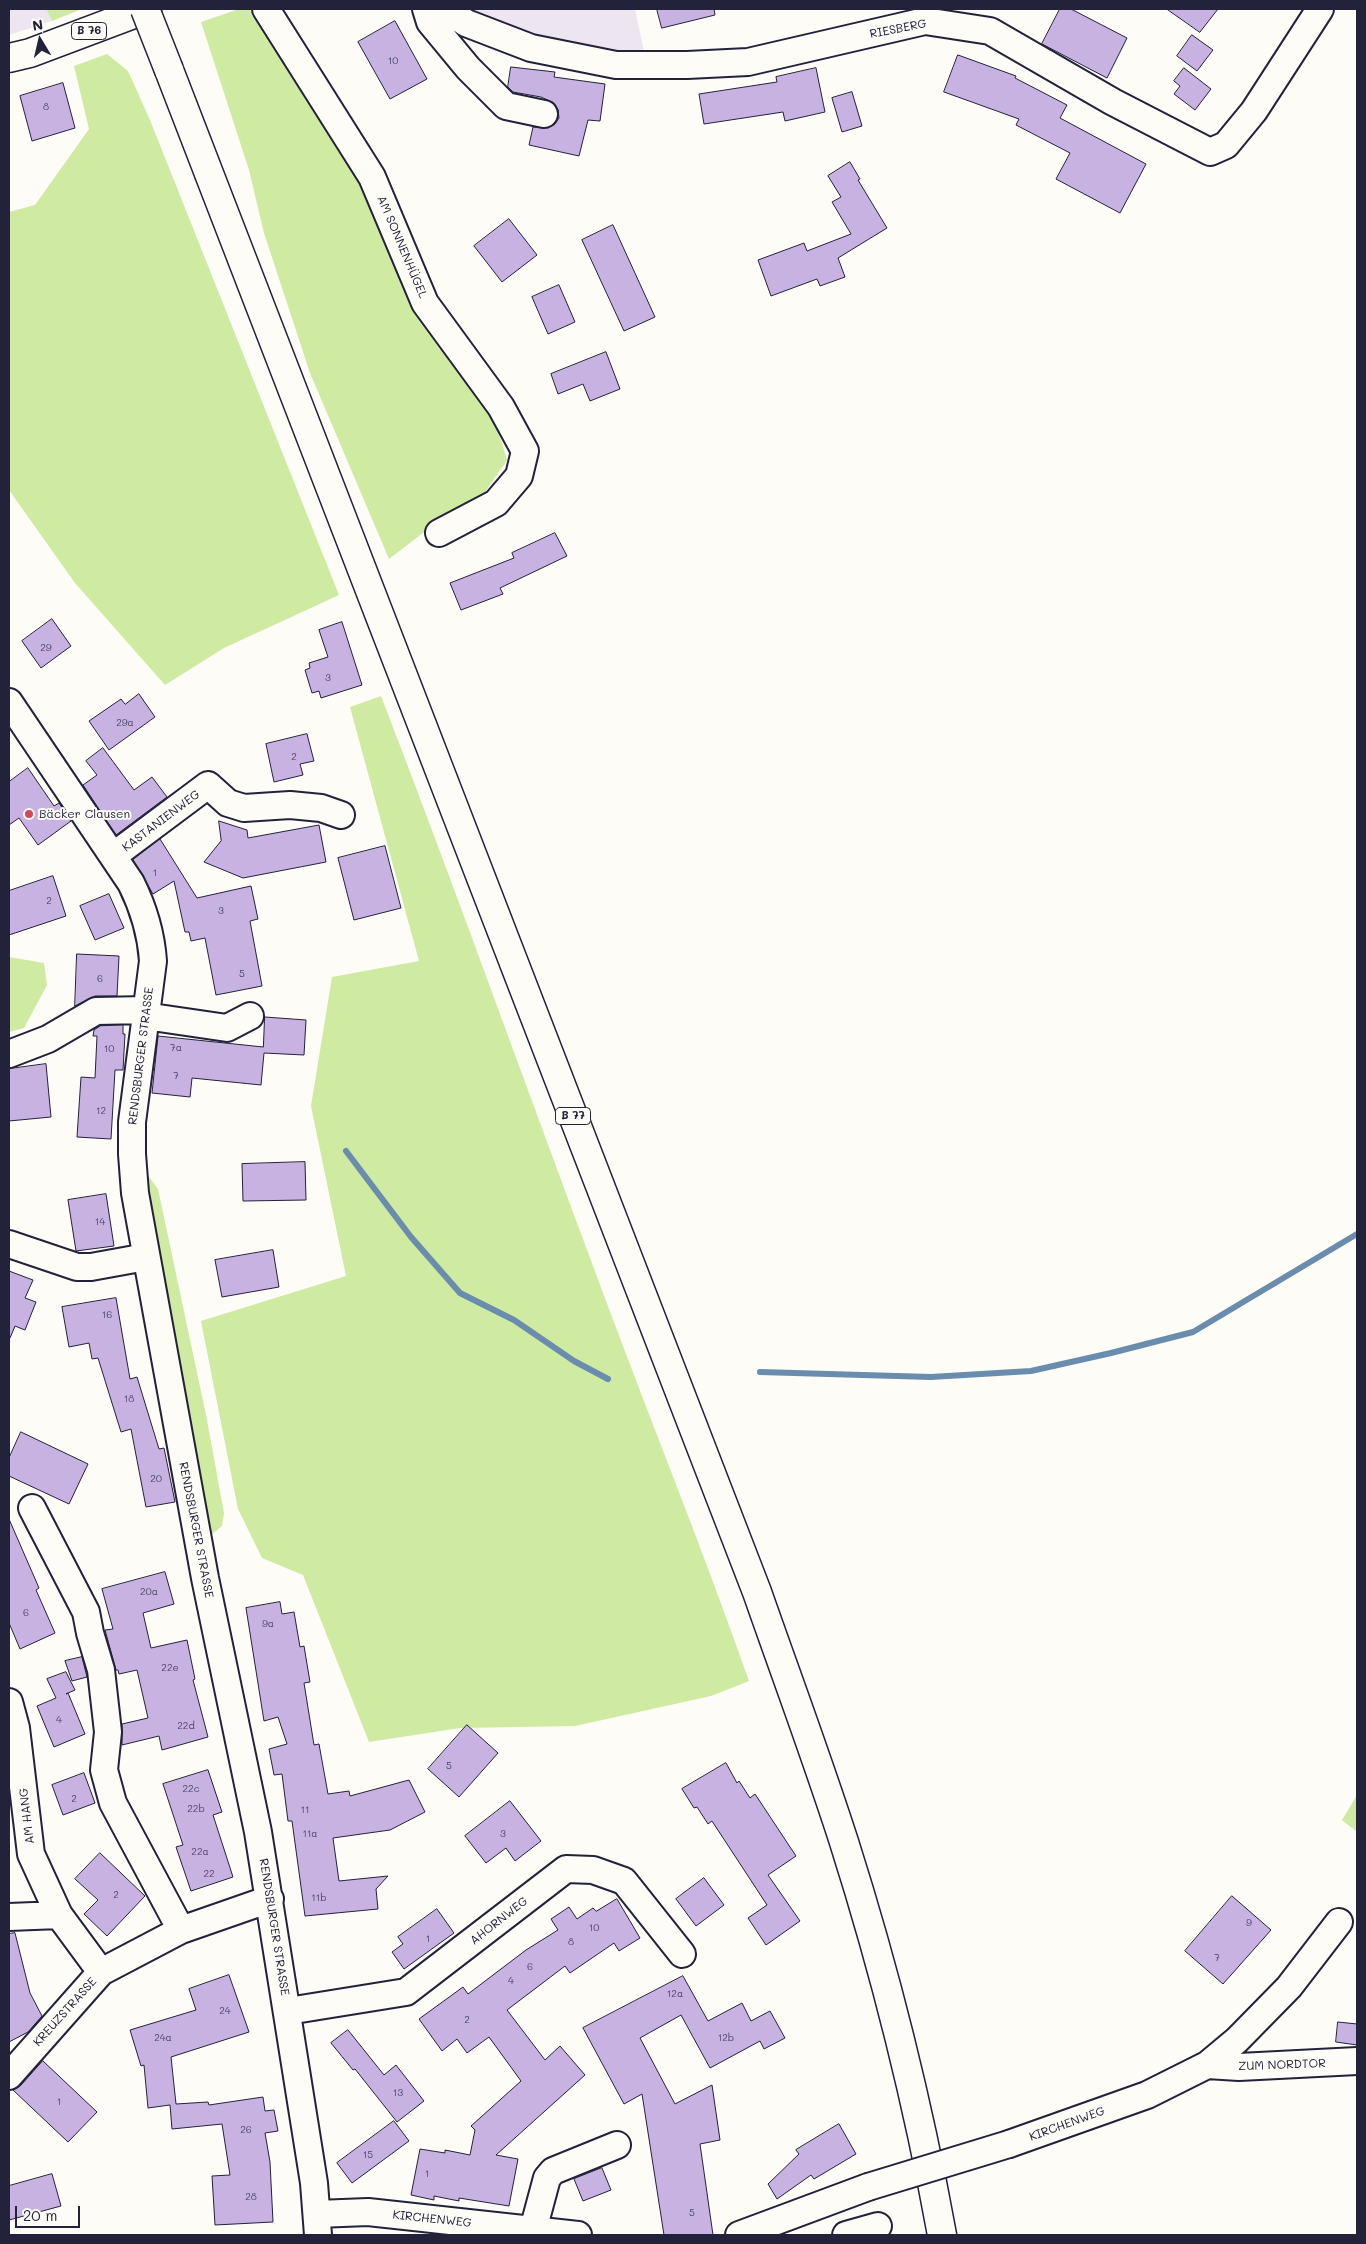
<!DOCTYPE html>
<meta charset="utf-8">
<style>
body{margin:0}
#map{position:relative;width:1366px;height:2244px;overflow:hidden;background:#fdfcf7;font-family:Mali,sans-serif}
canvas{display:block}
.frame{position:absolute;inset:0;border:10px solid #22223b;pointer-events:none}
.north{position:absolute;left:15px;top:15px;width:50px;height:50px;-webkit-text-stroke:4px #fdfcf7;paint-order:stroke;rotate:351deg;font-size:14px;font-weight:700;line-height:20px;text-align:center;color:#22223b}
.north::after{content:'';display:block;margin:auto;width:18px;height:22px;background:#22223b;clip-path:polygon(50% 0,100% 100%,50% 72%,0 100%)}
.scale{position:absolute;left:15px;top:2206px;width:65px;height:22px;box-sizing:border-box;border:2px solid #22223b;border-top:0;padding-left:6px;font-size:15px;line-height:18px;white-space:nowrap;color:#22223b;-webkit-text-stroke:4px #fdfcf7;paint-order:stroke}
</style>
<div id="map">
<canvas width="1366" height="2244"></canvas>
<div class="frame"></div>
<div class="north">N</div>
<div class="scale">20 m</div>
</div>
<script>
const ctx = document.querySelector('canvas').getContext('2d');
ctx.lineJoin = 'round';
function fill(path, color) { ctx.fillStyle = color; ctx.fill(path, 'evenodd'); }
function strokePath(path, color, width, dash) { ctx.strokeStyle = color; ctx.lineWidth = width; ctx.lineCap = dash ? 'butt' : 'round'; ctx.setLineDash(dash || []); ctx.stroke(path); }
function drawText(font, color, halo, rows, align = 'center') {
  ctx.font = font + ' Mali,sans-serif'; ctx.lineWidth = 4; ctx.setLineDash([]); ctx.textBaseline = 'middle'; ctx.strokeStyle = halo; ctx.fillStyle = color; for (const [text, x, y, turn = 0] of rows) {
    ctx.save(); ctx.translate(x, y); ctx.rotate((+turn || 0) * Math.PI / 180); ctx.textAlign = isNaN(turn) ? turn : align; if (halo) ctx.strokeText(text, 0, 0); ctx.fillText(text, 0, 0); ctx.restore();
  }
}
const built = new Path2D(`
 M 9,9 L 46,9 L 52,21 L 9,35 Z
 M 456,9 L 635,9 L 645,56 L 538,40 Z`);
const green = new Path2D(`
 M 46,9 L 82,9 L 52,21 Z
 M 239,9 L 249,9 L 280,42 L 363,180 L 485,406 L 499,434 L 507,460 L 481,498 L 423,533 L 389,559 L 310,373 L 264,233 L 249,170 L 201,22 Z
 M 107,54 L 128,71 L 150,120 L 339,595 L 224,648 L 165,685 L 75,583 L 9,490 L 9,212 L 35,205 L 89,129 L 74,66 Z
 M 381,696 C 454,885 522,1076 593,1266 C 644,1405 700,1541 749,1681 L 711,1696 L 575,1726 L 460,1728 L 369,1742 L 303,1575 L 262,1558 L 238,1509 L 201,1321 L 346,1276 L 311,1106 L 332,977 L 419,961 L 350,707 Z
 M 9,957 L 44,963 L 47,985 L 24,1028 L 9,1032 Z
 M 147,1174 L 158,1189 L 206,1415 L 224,1513 L 222,1526 L 210,1536 L 141,1176 Z
 M 1357,1795 L 1357,1832 L 1342,1820 Z`);
const stream = new Path2D(`
 M 346,1151 L 411,1237 L 460,1293 L 514,1320 L 574,1361 L 608,1379
 M 760,1372 L 931,1377 L 1031,1371 L 1111,1353 L 1193,1332 L 1357,1234`);
const building = new Path2D(`
 M 657,9 L 714,9 L 715,15 L 662,28 Z
 M 1060,9 L 1071,9 L 1127,38 L 1107,78 L 1042,44 Z
 M 1167,9 L 1218,9 L 1200,32 Z
 M 395,21 L 427,79 L 390,99 L 358,42 Z
 M 1192,35 L 1213,50 L 1197,71 L 1177,56 Z
 M 958,55 L 1016,76 L 1015,78 L 1067,105 L 1060,118 L 1146,164 L 1120,213 L 1056,179 L 1070,153 L 1016,125 L 1019,119 L 944,92 Z
 M 511,67 L 555,72 L 554,77 L 605,84 L 600,121 L 588,120 L 579,156 L 529,145 L 533,127 L 548,128 L 555,124 L 559,118 L 558,110 L 554,103 L 541,97 L 513,92 L 508,87 Z
 M 816,68 L 825,112 L 785,121 L 783,112 L 704,124 L 699,94 L 777,82 L 776,77 Z
 M 1184,68 L 1211,89 L 1195,110 L 1174,94 L 1180,86 L 1174,81 Z
 M 63,83 L 75,128 L 32,141 L 20,96 Z
 M 852,92 L 862,126 L 842,132 L 832,98 Z
 M 850,162 L 860,179 L 858,180 L 887,228 L 838,258 L 845,277 L 820,286 L 817,279 L 771,296 L 758,260 L 804,243 L 807,251 L 851,234 L 832,202 L 841,197 L 828,176 Z
 M 509,219 L 537,255 L 502,282 L 474,246 Z
 M 613,225 L 655,317 L 624,331 L 582,240 Z
 M 559,285 L 575,322 L 548,334 L 532,297 Z
 M 606,352 L 620,389 L 590,401 L 583,384 L 558,394 L 551,374 Z
 M 555,533 L 567,556 L 500,588 L 503,594 L 461,610 L 450,583 L 514,558 L 512,553 Z
 M 52,619 L 71,646 L 41,668 L 22,641 Z
 M 342,622 L 362,685 L 321,698 L 319,691 L 312,693 L 305,670 L 310,668 L 309,663 L 328,657 L 319,630 Z
 M 139,694 L 155,717 L 109,750 L 89,721 L 121,699 L 125,704 Z
 M 307,734 L 314,761 L 300,764 L 303,775 L 274,782 L 266,744 Z
 M 103,748 L 134,790 L 152,777 L 167,797 L 116,835 L 83,785 L 97,775 L 86,761 Z
 M 28,768 L 54,806 L 59,803 L 71,821 L 38,845 L 19,818 L 9,825 L 9,782 Z
 M 219,821 L 247,830 L 248,838 L 319,825 L 326,862 L 243,878 L 204,862 L 221,841 Z
 M 160,839 L 197,898 L 251,886 L 258,919 L 250,921 L 262,986 L 216,995 L 205,938 L 191,941 L 189,932 L 185,932 L 174,881 L 153,894 L 133,860 Z
 M 385,846 L 401,908 L 354,920 L 338,858 Z
 M 53,876 L 66,916 L 9,935 L 9,891 Z
 M 109,894 L 124,928 L 95,940 L 80,906 Z
 M 77,954 L 119,956 L 117,996 L 95,996 L 75,1006 Z
 M 265,1017 L 306,1020 L 304,1055 L 264,1053 L 261,1085 L 192,1078 L 190,1097 L 152,1093 L 158,1036 L 263,1047 Z
 M 123,1025 L 123,1034 L 125,1034 L 123,1070 L 115,1070 L 111,1139 L 77,1137 L 81,1077 L 95,1078 L 97,1036 L 93,1036 L 94,1030 L 100,1026 Z
 M 46,1064 L 51,1117 L 9,1121 L 9,1069 Z
 M 305,1162 L 306,1200 L 243,1201 L 242,1164 Z
 M 106,1194 L 114,1246 L 76,1251 L 68,1200 Z
 M 273,1250 L 279,1287 L 222,1297 L 215,1260 Z
 M 9,1271 L 33,1280 L 25,1298 L 36,1302 L 25,1330 L 15,1326 L 10,1338 L 9,1338 Z
 M 116,1298 L 130,1379 L 137,1377 L 159,1449 L 164,1448 L 175,1502 L 146,1507 L 131,1429 L 121,1432 L 98,1358 L 92,1359 L 89,1343 L 69,1347 L 62,1307 Z
 M 21,1432 L 88,1464 L 69,1504 L 9,1476 L 9,1458 Z
 M 9,1519 L 39,1588 L 36,1590 L 55,1633 L 20,1649 L 9,1623 Z
 M 165,1572 L 174,1604 L 143,1613 L 151,1648 L 187,1640 L 195,1679 L 193,1680 L 208,1737 L 162,1750 L 159,1736 L 122,1745 L 122,1724 L 148,1718 L 137,1670 L 119,1674 L 118,1670 L 116,1670 L 105,1630 L 113,1629 L 102,1589 Z
 M 280,1602 L 282,1614 L 294,1612 L 300,1647 L 304,1646 L 310,1682 L 304,1683 L 314,1745 L 319,1744 L 328,1794 L 349,1791 L 350,1796 L 409,1780 L 425,1812 L 390,1830 L 333,1838 L 339,1881 L 388,1876 L 376,1889 L 378,1909 L 305,1916 L 292,1821 L 288,1821 L 282,1774 L 274,1775 L 269,1749 L 287,1744 L 278,1717 L 264,1721 L 246,1608 Z
 M 82,1657 L 87,1677 L 72,1681 L 65,1661 Z
 M 66,1672 L 75,1690 L 66,1694 L 68,1693 L 85,1734 L 54,1747 L 37,1706 L 56,1698 L 47,1679 Z
 M 467,1725 L 498,1753 L 459,1797 L 428,1769 Z
 M 726,1763 L 737,1783 L 739,1781 L 750,1798 L 755,1794 L 796,1856 L 768,1875 L 800,1921 L 766,1945 L 748,1918 L 767,1905 L 712,1821 L 708,1824 L 697,1807 L 694,1808 L 682,1789 Z
 M 208,1770 L 222,1812 L 213,1815 L 233,1877 L 191,1891 L 176,1847 L 183,1845 L 163,1784 Z
 M 84,1773 L 95,1803 L 63,1815 L 52,1785 Z
 M 510,1801 L 541,1841 L 515,1861 L 506,1848 L 486,1863 L 465,1836 Z
 M 100,1853 L 145,1896 L 107,1936 L 84,1914 L 98,1900 L 75,1879 Z
 M 704,1878 L 724,1905 L 696,1926 L 676,1899 Z
 M 1232,1896 L 1271,1930 L 1223,1984 L 1185,1951 Z
 M 617,1899 L 640,1938 L 619,1951 L 614,1943 L 570,1973 L 565,1966 L 507,2010 L 545,2060 L 560,2046 L 585,2075 L 496,2155 L 518,2159 L 509,2206 L 459,2198 L 459,2201 L 434,2196 L 434,2200 L 411,2195 L 420,2149 L 445,2153 L 445,2150 L 470,2155 L 475,2130 L 471,2126 L 521,2081 L 489,2037 L 467,2053 L 457,2039 L 442,2051 L 419,2019 L 463,1987 L 468,1994 L 526,1950 L 558,1930 L 551,1919 L 569,1907 L 577,1919 L 593,1908 L 596,1911 Z
 M 437,1909 L 454,1933 L 404,1969 L 392,1952 L 403,1944 L 398,1937 Z
 M 15,1933 L 30,1993 L 42,2016 L 28,2032 L 9,2042 L 9,1934 Z
 M 229,1975 L 249,2032 L 171,2057 L 176,2104 L 208,2102 L 209,2105 L 263,2097 L 265,2111 L 274,2110 L 278,2131 L 265,2133 L 270,2162 L 273,2222 L 215,2225 L 212,2176 L 230,2175 L 222,2124 L 172,2129 L 170,2105 L 148,2108 L 144,2065 L 141,2066 L 130,2030 L 196,2010 L 189,1989 Z
 M 683,1976 L 708,2021 L 742,2003 L 751,2021 L 770,2011 L 785,2038 L 764,2049 L 760,2041 L 710,2068 L 681,2015 L 640,2038 L 675,2104 L 712,2085 L 720,2140 L 700,2144 L 713,2235 L 664,2235 L 642,2094 L 624,2104 L 583,2028 Z
 M 1338,2022 L 1357,2024 L 1357,2045 L 1336,2042 Z
 M 348,2030 L 384,2075 L 396,2065 L 424,2101 L 397,2122 L 355,2069 L 353,2070 L 331,2043 Z
 M 43,2061 L 97,2112 L 68,2142 L 13,2090 L 20,2086 Z
 M 394,2121 L 409,2141 L 352,2183 L 337,2163 Z
 M 839,2124 L 856,2154 L 814,2179 L 811,2175 L 777,2199 L 768,2184 L 799,2154 L 796,2150 Z
 M 602,2168 L 611,2190 L 583,2201 L 574,2179 Z
 M 52,2174 L 61,2206 L 9,2220 L 9,2186 Z`);
const minor = new Path2D(`
 M 266,9 L 372,177 L 425,303 L 501,407 L 525,451 L 519,476 L 496,503 L 439,533
 M 426,9 L 430,22 L 468,68 L 506,106 L 544,114
 M 446,9 L 466,23 L 531,48 L 616,65 L 687,65 L 748,62 L 925,21 L 990,31 L 1113,102 L 1210,152 L 1226,145 L 1254,111 L 1320,9
 M 9,702 L 131,883 C 144,909 151,932 153,961 L 132,1122 L 132,1154 L 135,1193 L 205,1578 L 258,1832 L 314,2183 L 318,2235
 M 113,856 L 208,785 L 228,803 L 244,808 L 290,805 L 321,808 L 341,815
 M 145,1016 L 227,1028 L 250,1016
 M 9,1054 L 48,1039 L 96,1011 L 146,1010
 M 9,1244 L 77,1267 L 91,1267 L 146,1257
 M 32,1508 L 86,1612 L 90,1633 L 101,1670 L 108,1732 L 104,1770 L 113,1803 L 181,1930
 M 9,1702 L 16,1728 L 31,1854 L 59,1915 L 101,1972
 M 9,1917 L 59,1915
 M 288,2011 L 406,1992 L 566,1869 L 593,1870 L 624,1881 L 682,1954
 M 1207,2065 L 1239,2067 L 1357,2061
 M 9,2076 L 101,1972 L 181,1930 L 270,1899
 M 1009,2144 L 1147,2095 L 1207,2065 L 1237,2040 L 1289,1987 L 1339,1922
 M 317,2214 L 368,2212 L 578,2235
 M 533,2230 L 547,2178 L 553,2171 L 617,2145
 M 739,2235 L 868,2187
 M 846,2235 L 878,2226`);
const major = new Path2D(`
 M 9,58 L 30,53 L 147,9
 M 169,70 L 757,1592 C 786,1675 817,1758 844,1842 C 885,1971 918,2103 942,2235`);
const minorBridge = new Path2D(`
 M 868,2187 L 1009,2144`);
const majorBridge = new Path2D(`
 M 145,9 L 169,70`);
const markers = [
 [29,814,5,"#d1495b"]
];
const numberNames = [
 ["10",393,61],
 ["8",46,107],
 ["29",46,648],
 ["3",328,678],
 ["29a",125,723],
 ["2",294,757],
 ["1",155,873],
 ["2",49,901],
 ["3",221,911],
 ["5",242,974],
 ["6",100,979],
 ["7a",176,1048],
 ["10",109,1049],
 ["7",176,1076],
 ["12",101,1111],
 ["14",100,1222],
 ["16",107,1315],
 ["18",129,1399],
 ["20",156,1479],
 ["20a",149,1592],
 ["6",26,1613],
 ["9a",268,1624],
 ["22e",170,1668],
 ["4",59,1720],
 ["22d",186,1726],
 ["5",449,1766],
 ["22c",191,1789],
 ["2",74,1799],
 ["22b",196,1809],
 ["11",305,1810],
 ["11a",310,1834],
 ["3",503,1834],
 ["22a",200,1852],
 ["22",209,1874],
 ["2",116,1895],
 ["11b",319,1898],
 ["9",1249,1923],
 ["10",594,1928],
 ["1",428,1939],
 ["8",571,1942],
 ["7",1217,1958],
 ["6",530,1967],
 ["4",511,1981],
 ["12a",675,1994],
 ["24",225,2011],
 ["2",467,2020],
 ["24a",163,2038],
 ["12b",726,2038],
 ["13",398,2093],
 ["1",59,2102],
 ["26",246,2130],
 ["15",368,2155],
 ["1",427,2174],
 ["28",251,2197],
 ["5",692,2213]
];
const shields = [
 [89,31,35],
 [573,1116,35]
];
const shieldNames = [
 ["B 76",89,31],
 ["B 77",573,1116]
];
const streetNames = [
 ["RIESBERG",898,29,-11],
 ["AM SONNENHÜGEL",402,247,67],
 ["KASTANIENWEG",161,821,-37],
 ["RENDSBURGER STRASSE",141,1056,-83],
 ["RENDSBURGER STRASSE",196,1530,79],
 ["AM HANG",27,1816,-97],
 ["AHORNWEG",499,1921,-38],
 ["RENDSBURGER STRASSE",274,1927,81],
 ["KREUZSTRASSE",65,2012,-48],
 ["ZUM NORDTOR",1282,2065,-2],
 ["KIRCHENWEG",1067,2124,-20],
 ["KIRCHENWEG",432,2219,6]
];
const poiNames = [
 ["Bäcker Clausen",39,814]
];
fill(built, '#ede6f1');
fill(green, '#cfeaa1');
strokePath(stream, '#6a8cad', 6);
fill(building, '#c7b2e2');
strokePath(building, '#22223b', 1);
strokePath(minor, '#22223b', 30);
strokePath(major, '#22223b', 31);
strokePath(minor, '#fdfcf7', 26);
strokePath(major, '#fdfcf7', 28);
strokePath(minorBridge, '#22223b', 30, []);
strokePath(majorBridge, '#22223b', 31, []);
strokePath(minorBridge, '#fdfcf7', 26);
strokePath(majorBridge, '#fdfcf7', 28);
for (const [x, y, r, color] of markers) { const dot = new Path2D(); dot.arc(x, y, r, 0, 2 * Math.PI); ctx.fillStyle = color; ctx.fill(dot); strokePath(dot, '#fdfcf7', 2); }
drawText('10px', '#4b4665', null, numberNames);
for (const [x, y, w] of shields) { const box = new Path2D(); box.roundRect(x - w / 2, y - 8.5, w, 17, 4); ctx.fillStyle = '#fdfcf7'; ctx.fill(box); strokePath(box, '#22223b', 1); }
drawText('bold 11px', '#22223b', null, shieldNames);
drawText('12px', '#22223b', '#fdfcf7', streetNames);
drawText('12px', '#22223b', '#fdfcf7', poiNames, 'left');
</script>
